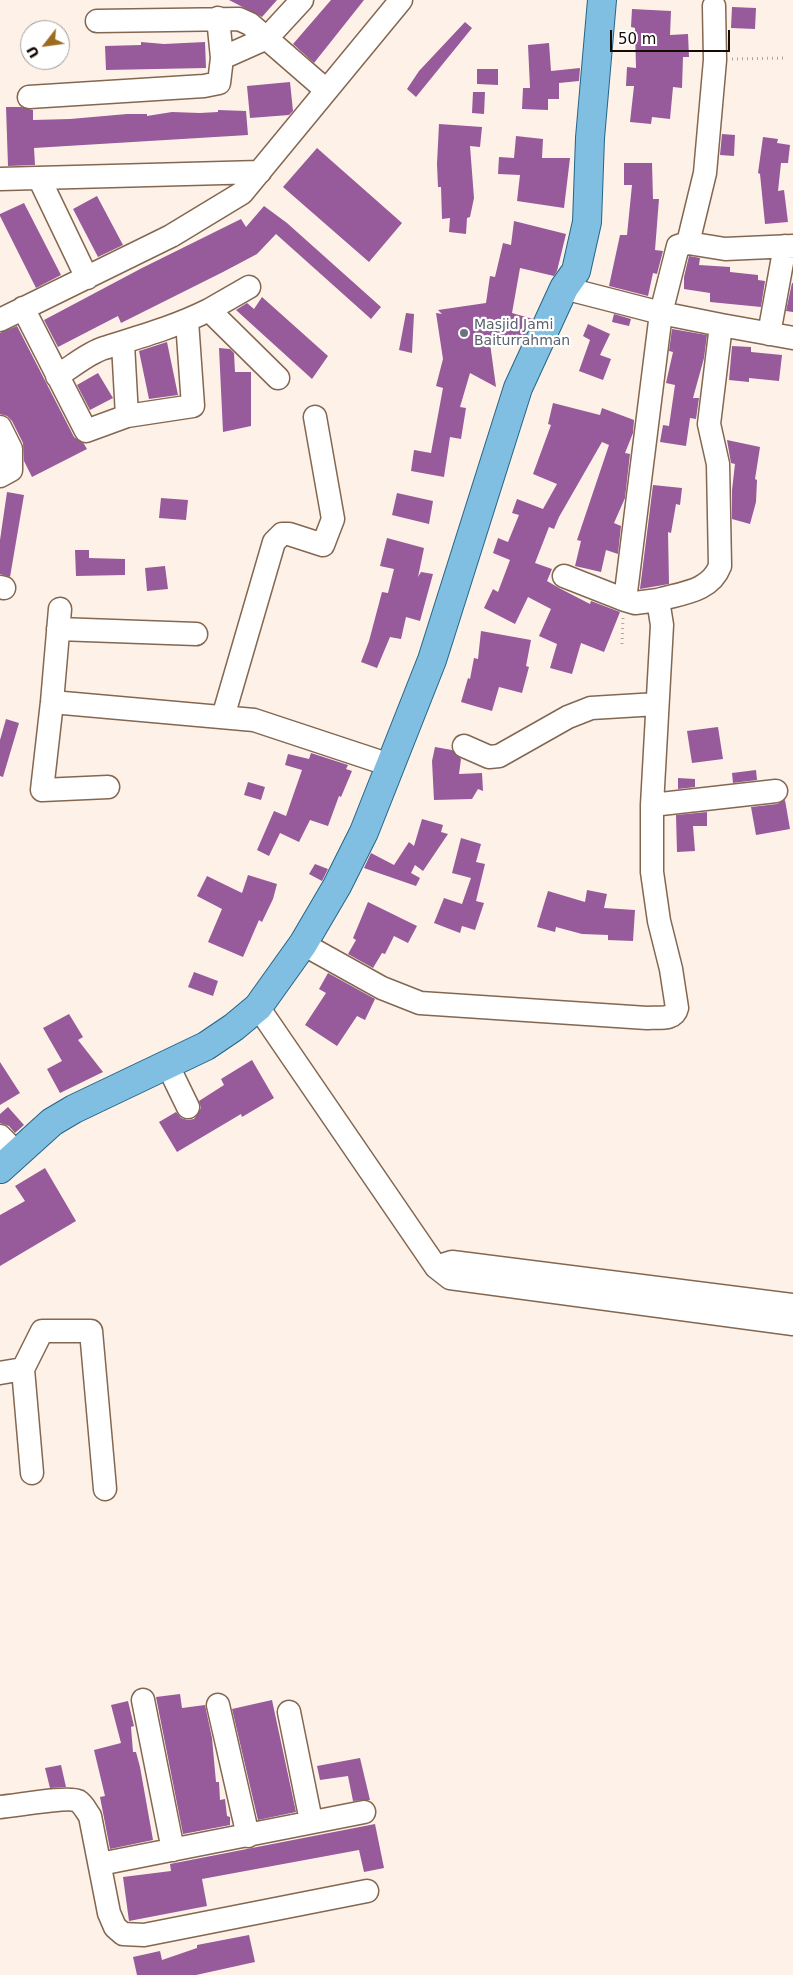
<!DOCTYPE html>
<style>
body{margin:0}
#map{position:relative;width:793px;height:1975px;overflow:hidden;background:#fef1e7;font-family:"DejaVu Sans",sans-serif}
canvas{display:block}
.north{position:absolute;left:20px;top:20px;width:50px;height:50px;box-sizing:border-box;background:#fff;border:1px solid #a19d9b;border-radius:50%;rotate:240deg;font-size:14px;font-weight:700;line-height:20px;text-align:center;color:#150b04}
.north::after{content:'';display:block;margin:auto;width:18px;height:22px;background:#9d6b20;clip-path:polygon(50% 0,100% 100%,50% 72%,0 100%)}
.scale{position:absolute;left:610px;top:30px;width:120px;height:22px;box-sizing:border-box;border:2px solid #150b04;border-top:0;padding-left:6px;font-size:15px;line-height:18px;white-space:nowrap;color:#150b04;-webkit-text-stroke:4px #fff;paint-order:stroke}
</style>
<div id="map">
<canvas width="793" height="1975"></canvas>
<div class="north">U</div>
<div class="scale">50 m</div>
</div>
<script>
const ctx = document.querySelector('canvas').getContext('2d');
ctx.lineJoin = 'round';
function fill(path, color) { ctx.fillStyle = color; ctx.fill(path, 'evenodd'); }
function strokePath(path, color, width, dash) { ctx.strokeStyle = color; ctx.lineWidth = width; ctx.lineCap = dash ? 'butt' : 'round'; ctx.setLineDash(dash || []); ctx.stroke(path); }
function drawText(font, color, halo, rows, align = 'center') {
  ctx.font = font + ' "DejaVu Sans",sans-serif'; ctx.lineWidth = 4.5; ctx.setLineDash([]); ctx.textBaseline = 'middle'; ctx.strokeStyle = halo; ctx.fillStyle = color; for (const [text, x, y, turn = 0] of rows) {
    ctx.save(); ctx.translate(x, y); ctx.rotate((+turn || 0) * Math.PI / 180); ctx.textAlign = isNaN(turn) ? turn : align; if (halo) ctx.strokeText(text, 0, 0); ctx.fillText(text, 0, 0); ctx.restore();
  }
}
const building = new Path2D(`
 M 229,0 L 277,0 L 262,17 Z
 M 331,0 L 364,0 L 314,63 L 293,44 Z
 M 732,7 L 756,8 L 755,29 L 731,28 Z
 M 632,9 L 671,11 L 670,35 L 688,34 L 689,57 L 683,57 L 682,88 L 673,87 L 670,119 L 652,117 L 651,124 L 630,122 L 634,86 L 626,86 L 627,67 L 636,68 L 635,28 L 631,27 Z
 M 465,22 L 472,28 L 416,97 L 407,89 L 419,71 Z
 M 141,42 L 164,44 L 205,42 L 206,68 L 106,70 L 105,46 L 141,45 Z
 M 549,43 L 551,71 L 580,68 L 579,81 L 559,83 L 559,99 L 548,99 L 548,110 L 522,109 L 523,88 L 530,88 L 528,45 Z
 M 477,69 L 498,69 L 498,85 L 477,84 Z
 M 290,82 L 293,111 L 289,115 L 250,118 L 247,86 Z
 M 473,92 L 485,92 L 484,114 L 472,113 Z
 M 6,107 L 21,107 L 33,110 L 33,120 L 70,119 L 127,114 L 147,114 L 147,116 L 172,112 L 200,113 L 218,112 L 218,110 L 246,111 L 248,135 L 34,148 L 35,165 L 8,166 Z
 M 439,124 L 482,127 L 480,147 L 470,146 L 474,198 L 470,217 L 467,218 L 466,234 L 449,232 L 450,218 L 442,219 L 441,187 L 438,187 L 437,164 Z
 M 722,134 L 735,135 L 734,156 L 720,155 Z
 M 516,136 L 543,139 L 542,158 L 570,158 L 564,208 L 517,201 L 520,175 L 498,174 L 499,157 L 514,158 Z
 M 763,137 L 778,139 L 777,143 L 790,145 L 788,163 L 781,163 L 778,191 L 784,190 L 788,222 L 765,224 L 760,174 L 758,173 Z
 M 317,148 L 402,223 L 369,262 L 283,187 Z
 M 624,163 L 652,163 L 653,199 L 659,199 L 655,250 L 663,251 L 657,274 L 653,273 L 648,296 L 609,286 L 620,235 L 627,235 L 632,185 L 624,185 Z
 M 97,196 L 123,245 L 98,257 L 73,209 Z
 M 24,203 L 61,275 L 36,288 L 0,216 L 0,214 Z
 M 264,206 L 287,223 L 381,307 L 371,319 L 276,234 L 257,254 L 223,272 L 121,323 L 118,316 L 58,347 L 44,320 L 142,268 L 241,219 L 246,227 Z
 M 514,221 L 566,234 L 557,271 L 554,276 L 520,268 L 512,313 L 533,319 L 520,347 L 489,336 L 496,387 L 470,373 L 460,407 L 466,408 L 461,439 L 450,437 L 444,477 L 411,471 L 414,450 L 431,453 L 443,388 L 436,386 L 443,359 L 436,313 L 442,314 L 438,310 L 486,303 L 490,276 L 495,277 L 503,243 L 511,245 Z
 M 689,256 L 700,258 L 699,265 L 730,267 L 730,272 L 758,275 L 758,280 L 765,281 L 761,307 L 710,302 L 710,293 L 684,289 L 684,277 Z
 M 792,283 L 793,283 L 793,312 L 786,311 Z
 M 262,297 L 328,356 L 312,379 L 236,310 L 247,303 L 254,309 Z
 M 406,313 L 414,314 L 412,353 L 399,350 Z
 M 614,314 L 631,319 L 629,326 L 612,322 Z
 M 588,324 L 610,334 L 600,355 L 611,359 L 603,380 L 579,371 L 590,340 L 583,336 Z
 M 17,326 L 74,437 L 84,444 L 87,449 L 32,477 L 24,461 L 23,443 L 12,421 L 7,416 L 0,414 L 0,333 Z
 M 672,329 L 707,335 L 704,358 L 693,398 L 699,398 L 696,419 L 690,418 L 686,446 L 660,442 L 663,425 L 669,426 L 675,385 L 666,383 L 673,352 L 669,351 Z
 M 167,342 L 178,395 L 149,399 L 139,351 Z
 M 732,346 L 751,347 L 751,352 L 782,355 L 779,381 L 749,378 L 749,382 L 729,380 Z
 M 219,348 L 230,349 L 234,353 L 235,372 L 251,372 L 251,426 L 223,432 Z
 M 98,373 L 113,398 L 90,410 L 77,385 Z
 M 553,403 L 600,415 L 602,408 L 634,420 L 633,433 L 625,453 L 630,454 L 625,498 L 614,523 L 621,526 L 618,554 L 606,550 L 601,572 L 575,566 L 581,541 L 577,540 L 609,445 L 602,442 L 559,517 L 554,529 L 549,527 L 535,563 L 552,569 L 547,581 L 559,588 L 590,604 L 591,601 L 620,612 L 604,652 L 581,643 L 572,674 L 550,668 L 557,644 L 539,636 L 551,609 L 528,597 L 515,624 L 484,608 L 493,589 L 498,592 L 510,560 L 493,553 L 498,538 L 508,542 L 519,515 L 512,513 L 517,499 L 543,509 L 557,484 L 533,474 L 551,425 L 548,424 Z
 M 727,440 L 760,447 L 755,479 L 757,480 L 756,502 L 750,524 L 732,519 L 732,490 L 735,464 L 731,463 Z
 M 653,485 L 682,488 L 680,505 L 676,504 L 671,533 L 668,532 L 669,584 L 640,589 Z
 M 7,492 L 24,495 L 10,577 L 0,574 L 0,540 Z
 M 397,493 L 433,501 L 429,524 L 392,515 Z
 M 161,498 L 188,500 L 186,520 L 159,518 Z
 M 387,538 L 424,548 L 418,577 L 421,572 L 433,574 L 420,621 L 406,617 L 401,639 L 390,637 L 377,668 L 361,662 L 369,641 L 382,592 L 388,593 L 394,569 L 380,566 Z
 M 75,550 L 89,550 L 89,558 L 125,559 L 125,575 L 76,576 Z
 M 165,566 L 168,589 L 147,591 L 145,568 Z
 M 481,631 L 531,640 L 526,666 L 529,667 L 522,693 L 499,687 L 492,711 L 461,702 L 468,678 L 470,679 L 474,658 L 478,659 Z
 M 6,719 L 19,723 L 3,777 L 0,776 L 0,740 Z
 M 718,727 L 723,759 L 692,763 L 687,731 Z
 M 435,747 L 452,750 L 461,759 L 459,774 L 482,773 L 483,791 L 478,789 L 472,799 L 434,800 L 432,761 Z
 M 311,753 L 348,765 L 346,769 L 352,771 L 341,797 L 339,796 L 328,826 L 310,820 L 299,842 L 280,833 L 269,856 L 257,850 L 274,811 L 286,816 L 302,770 L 285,765 L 288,754 L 309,759 Z
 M 756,770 L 757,780 L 733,783 L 732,773 Z
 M 678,778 L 695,779 L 695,787 L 678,789 Z
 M 248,782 L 265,787 L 261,800 L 244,795 Z
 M 785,800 L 790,829 L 756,835 L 751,807 L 777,804 Z
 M 707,812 L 707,826 L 693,826 L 695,851 L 677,852 L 676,815 Z
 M 422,819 L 443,825 L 441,832 L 448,834 L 423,871 L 415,865 L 411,873 L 420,878 L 416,886 L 364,868 L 371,853 L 394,865 L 409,842 L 414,846 Z
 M 461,838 L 481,844 L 476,862 L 485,864 L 476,901 L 484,903 L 475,930 L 462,926 L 460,933 L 434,923 L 444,898 L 462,904 L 471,878 L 452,873 Z
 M 315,864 L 328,869 L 322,881 L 309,874 Z
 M 248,875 L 277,884 L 273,899 L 262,922 L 259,920 L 243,957 L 208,942 L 222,909 L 197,896 L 207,876 L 242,893 Z
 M 587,890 L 607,894 L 604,908 L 635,910 L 633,941 L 608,940 L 608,935 L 582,934 L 556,927 L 555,932 L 537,927 L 548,891 L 585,902 Z
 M 368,902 L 417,926 L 408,943 L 394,936 L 385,954 L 382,953 L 373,968 L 348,954 L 356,940 L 353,938 Z
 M 194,972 L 218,981 L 213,996 L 188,987 Z
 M 328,973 L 375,999 L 365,1020 L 357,1016 L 337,1046 L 305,1025 L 326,993 L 319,989 Z
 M 69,1014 L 83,1037 L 78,1040 L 103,1072 L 60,1093 L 47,1069 L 62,1061 L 43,1028 Z
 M 252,1060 L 274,1098 L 242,1117 L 241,1114 L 177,1152 L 159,1122 L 176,1112 L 181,1118 L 188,1120 L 194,1119 L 201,1108 L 199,1101 L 224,1085 L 221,1079 Z
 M 0,1062 L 20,1093 L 0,1105 Z
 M 8,1107 L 24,1125 L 15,1133 L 9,1126 L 0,1123 L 0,1114 Z
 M 45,1168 L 76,1221 L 0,1266 L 0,1215 L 25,1201 L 15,1186 Z
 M 180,1694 L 182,1708 L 205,1705 L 212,1738 L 216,1782 L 219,1782 L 220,1800 L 225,1799 L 227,1816 L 230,1817 L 230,1825 L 183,1834 L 156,1697 Z
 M 272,1700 L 296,1812 L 258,1820 L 232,1709 Z
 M 128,1701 L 134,1726 L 131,1727 L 133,1752 L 136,1752 L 140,1767 L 153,1840 L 110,1849 L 100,1797 L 105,1796 L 94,1750 L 121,1743 L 111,1705 Z
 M 360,1758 L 370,1800 L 353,1801 L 348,1776 L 320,1780 L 317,1766 Z
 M 61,1765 L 66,1787 L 50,1788 L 45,1768 Z
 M 375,1824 L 384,1868 L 364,1872 L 359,1850 L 202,1879 L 207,1906 L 129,1921 L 123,1877 L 171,1871 L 170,1864 Z
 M 249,1935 L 255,1962 L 196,1975 L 137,1975 L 133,1957 L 160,1951 L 162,1960 L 197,1948 L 197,1945 Z`);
const path = new Path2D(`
 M 732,59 L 787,58
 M 622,644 L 623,618`);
const minor = new Path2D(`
 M 218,18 L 222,58
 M 97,21 L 239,19 L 250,24 L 326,90
 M 29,97 L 204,86 L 219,83 L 222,58 L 267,38 L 302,0
 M 39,178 L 87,278
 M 0,179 L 260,172
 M 688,243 L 705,173 L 715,60 L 714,6
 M 564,288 L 661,313 L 721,325 L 709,424 L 718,464 L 720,566 C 710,592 681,593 658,600
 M 23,308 L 86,431 L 127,416 L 193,406 L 187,321
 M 209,310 L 249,287
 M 0,320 L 171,236 L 242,193 L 401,0
 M 721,325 L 793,338
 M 769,334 L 785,246
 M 123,344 L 127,416
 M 57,376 C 72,367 88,353 104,348 C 139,337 175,327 209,310 L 278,378
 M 0,427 L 11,449 L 11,470 L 0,476
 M 0,587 L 4,588
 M 625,600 L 661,313 L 678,246 L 688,243 L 725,249 L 793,246
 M 60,609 L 52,702 L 42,790 L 108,787
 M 58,629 L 196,634
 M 52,702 L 254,720 L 390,765
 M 223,717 L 274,542 L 282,534 L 289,534 L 323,545 L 333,519 L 315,417
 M 464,746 L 489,757 L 499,756 L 568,717 L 591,708 L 657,704
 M 652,805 L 776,791
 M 303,944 L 382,988 L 420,1003 L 647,1018 C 658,1017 674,1021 677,1008 L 671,969 L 659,921 L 652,872 L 652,805 L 662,625 L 658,600 L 635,603 L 625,600 L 564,576
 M 258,1007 L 436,1267 L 450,1278 L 793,1324
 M 168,1066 L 188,1107
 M 0,1136 L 17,1153
 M 436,1267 L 452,1262 L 793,1305
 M 23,1369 L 42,1331 L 91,1331 L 105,1489
 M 0,1373 L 23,1369 L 32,1473
 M 143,1700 L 173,1850
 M 218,1705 L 248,1836
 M 289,1712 L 311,1821
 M 0,1807 C 15,1806 68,1796 78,1801 C 84,1805 86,1811 90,1816 L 109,1913 L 115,1927 L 123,1934 L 144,1935 L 367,1891
 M 100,1864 L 364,1812`);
const major = new Path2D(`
 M 0,1169 L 52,1122 L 74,1109 L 206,1046 L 234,1027 L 258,1007 L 303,944 L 337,886 L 364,832 L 432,660 L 518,388 L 564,288 L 576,271 L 587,222 L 590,138 L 602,0`);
const markers = [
 [464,333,5,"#6b7280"]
];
const worshipNames = [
 ["Masjid Jami",474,325],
 ["Baiturrahman",474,341]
];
fill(building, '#975a9b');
strokePath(minor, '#836751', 25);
strokePath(major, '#246588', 30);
strokePath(path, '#b1a59c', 3, [1, 4]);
strokePath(minor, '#fff', 22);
strokePath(major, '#80bfe2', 28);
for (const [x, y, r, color] of markers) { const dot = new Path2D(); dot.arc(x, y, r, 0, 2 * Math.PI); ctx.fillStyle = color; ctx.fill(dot); strokePath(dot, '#fff', 2); }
drawText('14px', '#5b616d', '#fff', worshipNames, 'left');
</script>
